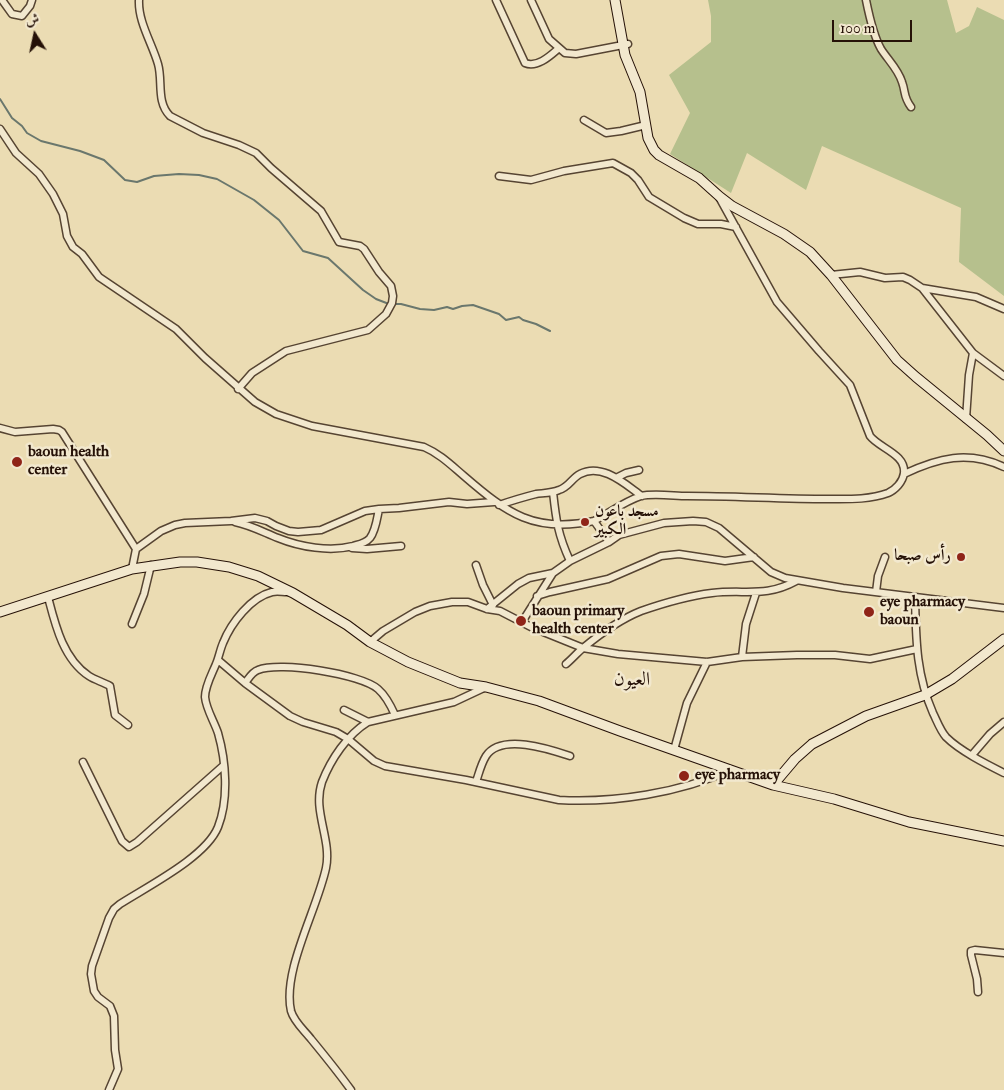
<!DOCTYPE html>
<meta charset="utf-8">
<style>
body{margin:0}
#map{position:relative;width:1004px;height:1090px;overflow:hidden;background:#ebdcb3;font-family:"IM FELL Double Pica",Amiri,serif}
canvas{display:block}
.north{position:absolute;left:10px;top:10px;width:50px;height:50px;-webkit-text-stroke:4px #f2e8ce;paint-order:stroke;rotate:350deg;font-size:14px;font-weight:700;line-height:20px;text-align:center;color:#251107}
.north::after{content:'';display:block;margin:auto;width:18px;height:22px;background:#251107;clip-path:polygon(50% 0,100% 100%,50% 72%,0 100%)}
.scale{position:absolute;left:832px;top:20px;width:80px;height:22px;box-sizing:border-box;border:2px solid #251107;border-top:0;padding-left:6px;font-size:15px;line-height:18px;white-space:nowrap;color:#251107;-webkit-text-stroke:4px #f2e8ce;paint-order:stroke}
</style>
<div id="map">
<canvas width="1004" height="1090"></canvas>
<div class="north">ش</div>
<div class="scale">100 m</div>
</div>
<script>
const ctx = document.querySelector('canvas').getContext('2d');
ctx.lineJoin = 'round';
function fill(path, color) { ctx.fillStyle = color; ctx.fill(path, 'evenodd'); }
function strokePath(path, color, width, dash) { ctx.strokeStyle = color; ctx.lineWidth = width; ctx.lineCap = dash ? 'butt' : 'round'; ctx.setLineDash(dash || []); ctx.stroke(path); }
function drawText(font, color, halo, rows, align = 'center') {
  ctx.font = font + ' "IM FELL Double Pica",Amiri,serif'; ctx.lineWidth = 5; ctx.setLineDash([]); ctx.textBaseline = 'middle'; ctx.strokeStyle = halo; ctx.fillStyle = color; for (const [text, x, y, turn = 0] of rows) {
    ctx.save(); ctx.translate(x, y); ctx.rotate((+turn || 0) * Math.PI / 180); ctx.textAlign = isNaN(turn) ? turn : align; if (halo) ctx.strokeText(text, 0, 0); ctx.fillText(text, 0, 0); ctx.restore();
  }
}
const green = new Path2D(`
 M 708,0 L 947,0 L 956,33 L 969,26 L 977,7 L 1004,20 L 1004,296 L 959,262 L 961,208 L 822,146 L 806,190 L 747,153 L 731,193 L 670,154 L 690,113 L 669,75 L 711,42 L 711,16 Z`);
const stream = new Path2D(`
 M 0,99 L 12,118 L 22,126 L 27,133 L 41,141 L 80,151 L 104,160 L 125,180 L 137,182 L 154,176 L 179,174 L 199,175 L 217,179 L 254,200 L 279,220 L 303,251 L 328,258 L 363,290 L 376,299 L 389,304
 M 394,304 L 401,304 L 420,309 L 434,310 L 447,307 L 453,309 L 462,306 L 473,305 L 499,314 L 506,320 L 519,317 L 523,320 L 536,324 L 550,331`);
const street = new Path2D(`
 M 2,0 L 12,14 L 22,16 L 30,6 L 32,0
 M 139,0 C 138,22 152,43 158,64 C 163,81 156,102 170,116 L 203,133 L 239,145 L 256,153 L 271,168 L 321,211 L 339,242 L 360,246 L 364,249 L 379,272 L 391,286 L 393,296 L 392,303 L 386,314 L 368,330 L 286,351 L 252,373 L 238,389
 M 496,0 L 525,63 C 537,68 550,56 558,49
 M 531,0 L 549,39 L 565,53 L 576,54 L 628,44
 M 866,0 C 869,15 873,35 881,49 C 888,60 898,69 902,82 C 906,93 903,96 911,107
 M 584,120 L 606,133 L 621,131 L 646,125
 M 0,129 L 16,153 L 39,174 L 53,194 L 63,214 L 67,236 L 73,247 L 82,254 L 99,277 L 176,329 L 205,358 L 255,402 L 276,414 L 312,426 L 424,447 C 440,454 451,465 464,476 C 508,514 534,533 594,521
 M 499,176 L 531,180 L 564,171 L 613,163 L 631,173 L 638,180 L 649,197 L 684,218 L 698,224 L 721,224 L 736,227
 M 831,275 L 860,272 L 885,278 L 903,277 L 910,280 L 922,288 L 973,353 L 1004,376
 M 922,288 L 976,297 L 1004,309
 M 966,419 L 969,375 L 973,353
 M 0,428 L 15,432 L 53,429 L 59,430 L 62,432 L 136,549
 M 904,474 C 938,458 968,450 1004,467
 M 616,478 L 626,473 L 639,470
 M 553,492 C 556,520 558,535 570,561
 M 499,505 C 511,501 524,497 536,494 C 544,493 552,493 559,490 C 569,487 572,478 580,474 C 602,462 626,485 642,496
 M 235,522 C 250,525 263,532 278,538 C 300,547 330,552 353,546 C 360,544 366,543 370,538 C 376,530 377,518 379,509
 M 609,542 L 594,521 C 609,513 625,501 641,496 C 653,493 675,496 687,496 C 734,496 781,499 828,499 C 847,499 869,500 888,493 C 895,490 903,482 904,473 C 906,454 879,448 870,436 L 850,385 L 819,351 L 777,302 L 719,197
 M 352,548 L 367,549 L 401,546
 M 476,565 L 483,585 L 493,605
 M 132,569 L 136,549 L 161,531 L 175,525 L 185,523 L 231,521 L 255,518 L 267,521 L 276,526 L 289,531 L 298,532 L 321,530 L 365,511 L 379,509 L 399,508 L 449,502 L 467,504 L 494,502
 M 876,592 L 878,576 L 885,557
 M 537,596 L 550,592 L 608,579 L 661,556 L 679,554 L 725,561 L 754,557
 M 48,597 C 55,624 63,659 89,676 C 95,680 103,682 110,686 L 115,715 L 128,725
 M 915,597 C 916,639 916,674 933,713 C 937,721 940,730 946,737 C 960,751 986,764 1004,773
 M 487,609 L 518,584 L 529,578 L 553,573 L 570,561 L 609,542 L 619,535 L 664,523 L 693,521 L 706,522 L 719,528 L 771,572 L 785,578 L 843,588 L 1004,608
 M 522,622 L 553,573
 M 132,624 L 144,594 L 151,565
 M 370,642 L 383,631 L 415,612 L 430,606 L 452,602 L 468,602 L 487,609 L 500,611 L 531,627 L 583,648 L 618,654 L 707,662 L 742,657 L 797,655 L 835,655 L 870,659 L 917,649
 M 742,657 L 746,624 L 756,593
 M 218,660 L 245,683 L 290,716 L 303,722 L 336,732 L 348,739 L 374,761 L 385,766 L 466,780 L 559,800 C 614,803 680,793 730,770
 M 566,664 C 572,659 577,653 583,648 C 600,634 621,619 641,611 C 664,603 688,596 712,593 C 745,589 765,598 796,581
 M 245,683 C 249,678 252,672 258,670 C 280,661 361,674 378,689 C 386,696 391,706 395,715
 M 344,710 L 368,722
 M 674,750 L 687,703 L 707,662
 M 972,755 L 990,734 L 1004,722
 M 83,762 L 122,841 L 129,847 L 137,842 L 224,765
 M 476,782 C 479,773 481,764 486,756 C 501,733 549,749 570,756
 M 978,992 L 977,979 L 971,955 L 971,951 L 975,950 L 1004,953
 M 109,1090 L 118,1069 L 115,1050 L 114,1016 L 110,1006 L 98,997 L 94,991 L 91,974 L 92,966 L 109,918 L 114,909 L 120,904 C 148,886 206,857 218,827 C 229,799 226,761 218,733 C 214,721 206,709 205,697 C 205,686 212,674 216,664 C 219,657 220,650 223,643 C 231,623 251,597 272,592 C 277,591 282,592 287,592
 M 351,1090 C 338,1072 325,1056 311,1039 C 305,1031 294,1022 291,1011 C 282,971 317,910 326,868 C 332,839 312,811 322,782 C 331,759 347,735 368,722 L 454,702 L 486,687`);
const secondary = new Path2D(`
 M 615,0 L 625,55 L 640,92 L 648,138 L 654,150 L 659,155 L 699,178 L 719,196 L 732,206 L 784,234 L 810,252 L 831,275 L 897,360 L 916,377 L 987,435 L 1004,451
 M 0,612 L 132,569 L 180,562 L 197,562 L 229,567 L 258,576 L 293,593 L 347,625 L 370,642 L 408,662 L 460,683 L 486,687 L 539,701 L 620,731 L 773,785 L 834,799 L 909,822 L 1004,841
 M 773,785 L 795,759 L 812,744 L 866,716 L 925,695 L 952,679 L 1004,639`);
const markers = [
 [17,462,6,"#8f2418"],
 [585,522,5,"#8f2418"],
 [961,557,5,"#8f2418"],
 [869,612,6,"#8f2418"],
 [521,621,6,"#8f2418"],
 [684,776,6,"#8f2418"]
];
const poiNames = [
 ["baoun health",28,453],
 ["center",28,471],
 ["مسجد باعون",595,513],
 ["الكبير",595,531],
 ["رأس صبحا",951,557,"right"],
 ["eye pharmacy",880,603],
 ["baoun",880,621],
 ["baoun primary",532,612],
 ["health center",532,630],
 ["eye pharmacy",695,776]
];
const quarterNames = [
 ["العيون",632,681]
];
fill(green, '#b6c08d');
strokePath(stream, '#6a776d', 2);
strokePath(street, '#564432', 9);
strokePath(secondary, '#251107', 11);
strokePath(street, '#f2e8ce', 6);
strokePath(secondary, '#f2e8ce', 9);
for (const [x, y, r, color] of markers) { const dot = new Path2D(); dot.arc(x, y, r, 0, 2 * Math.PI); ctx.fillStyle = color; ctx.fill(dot); strokePath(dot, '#f2e8ce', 2); }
drawText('bold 16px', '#251107', '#f2e8ce', poiNames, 'left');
drawText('19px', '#251107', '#f2e8ce', quarterNames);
</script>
